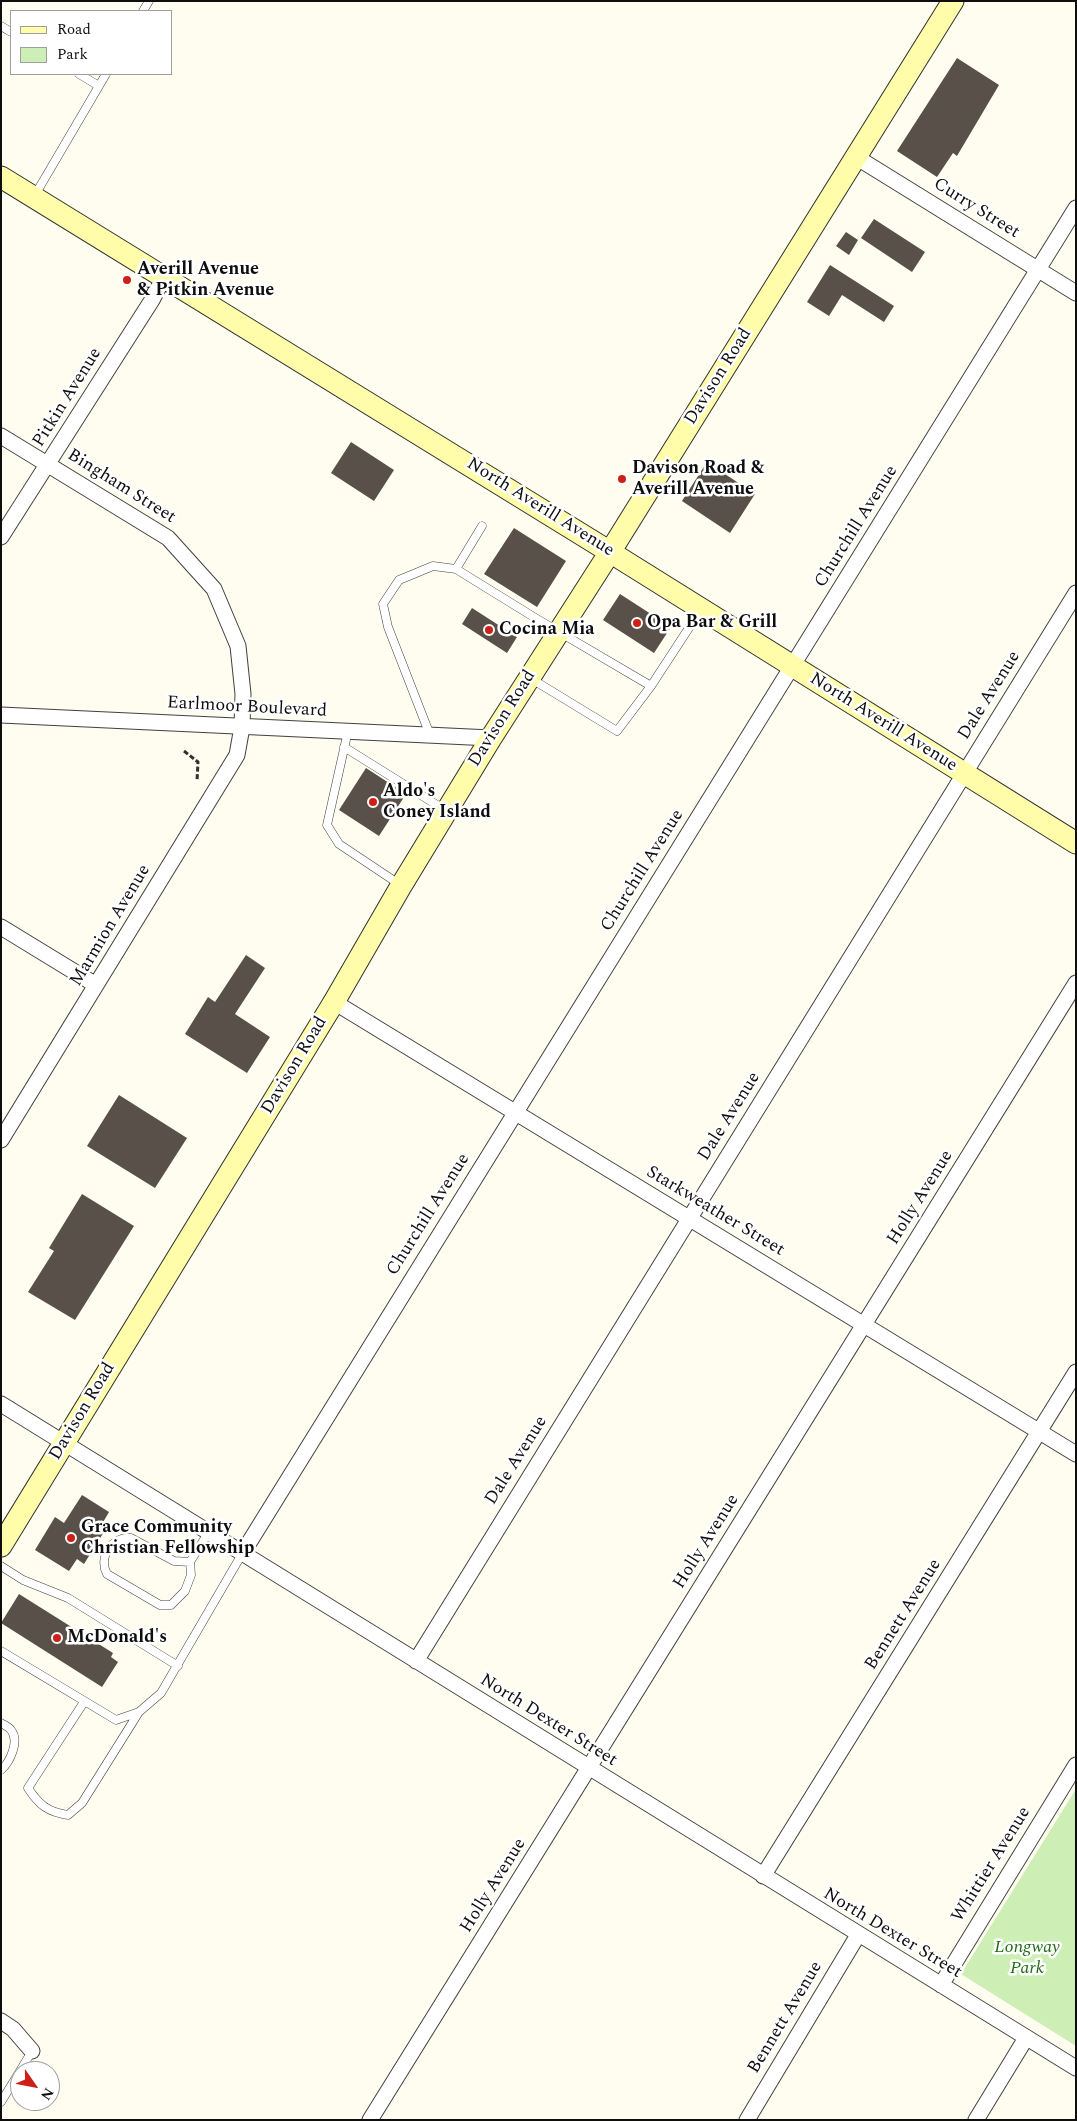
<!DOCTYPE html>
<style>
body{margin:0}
#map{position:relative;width:1077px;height:2121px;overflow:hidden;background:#fffdef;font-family:Spectral,serif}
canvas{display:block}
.frame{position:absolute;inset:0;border:2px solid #0e0e0e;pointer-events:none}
.legend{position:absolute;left:10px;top:10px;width:162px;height:65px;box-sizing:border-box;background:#fff;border:1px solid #9f9f9f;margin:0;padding:6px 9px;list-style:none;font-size:15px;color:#0e0e0e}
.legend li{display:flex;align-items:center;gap:10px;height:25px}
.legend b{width:25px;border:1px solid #9f9f9f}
.north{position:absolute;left:10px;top:2061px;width:50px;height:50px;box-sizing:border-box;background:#fff;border:1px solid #9f9f9f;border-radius:50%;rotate:123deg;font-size:14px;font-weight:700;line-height:20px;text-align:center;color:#0e0e0e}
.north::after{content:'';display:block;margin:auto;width:18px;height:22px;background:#cd2018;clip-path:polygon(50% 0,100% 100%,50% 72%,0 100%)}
</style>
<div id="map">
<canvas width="1077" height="2121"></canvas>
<div class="frame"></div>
<ul class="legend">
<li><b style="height:6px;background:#fffdaa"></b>Road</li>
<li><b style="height:14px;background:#cdeeb4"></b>Park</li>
</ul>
<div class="north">N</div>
</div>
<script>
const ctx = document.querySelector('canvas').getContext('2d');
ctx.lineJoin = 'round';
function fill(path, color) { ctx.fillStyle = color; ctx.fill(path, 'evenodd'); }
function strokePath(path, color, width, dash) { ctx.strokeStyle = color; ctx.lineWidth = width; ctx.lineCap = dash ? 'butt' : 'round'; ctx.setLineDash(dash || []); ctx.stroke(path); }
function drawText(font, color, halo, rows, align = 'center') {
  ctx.font = font + ' Spectral,serif'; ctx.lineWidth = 5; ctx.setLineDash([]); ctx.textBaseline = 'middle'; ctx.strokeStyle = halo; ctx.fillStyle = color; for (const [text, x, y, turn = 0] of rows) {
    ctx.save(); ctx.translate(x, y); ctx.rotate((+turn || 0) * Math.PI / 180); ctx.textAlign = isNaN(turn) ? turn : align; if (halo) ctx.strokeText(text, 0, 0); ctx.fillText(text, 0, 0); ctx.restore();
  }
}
const green = new Path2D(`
 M 1076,1789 L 1076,2046 L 961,1974 Z`);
const building = new Path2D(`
 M 957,58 L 999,85 L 957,156 L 953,153 L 937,177 L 897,151 Z
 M 874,219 L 925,252 L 912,272 L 861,238 Z
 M 846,232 L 858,240 L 849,255 L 836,246 Z
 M 830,265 L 894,306 L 884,322 L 842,295 L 829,316 L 807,302 Z
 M 351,442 L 394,470 L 374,501 L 331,473 Z
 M 707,462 L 755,494 L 730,533 L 682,501 Z
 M 514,528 L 566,561 L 537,607 L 484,574 Z
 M 620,594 L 671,627 L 654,653 L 603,620 Z
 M 472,608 L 517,637 L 507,653 L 462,624 Z
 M 366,768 L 406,794 L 379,836 L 339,810 Z
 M 246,955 L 265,968 L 235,1014 L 270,1037 L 247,1073 L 185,1034 L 208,997 L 215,1002 Z
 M 119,1095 L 187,1138 L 155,1188 L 87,1146 Z
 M 82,1194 L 134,1226 L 75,1320 L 28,1292 L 54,1251 L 49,1248 Z
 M 82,1495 L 109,1512 L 102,1524 L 107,1527 L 84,1564 L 77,1559 L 69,1571 L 35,1550 L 55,1517 L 64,1523 Z
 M 19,1594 L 113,1653 L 111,1657 L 118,1662 L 102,1687 L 1,1623 Z`);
const path = new Path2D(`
 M 184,751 L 198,762 L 197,781`);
const lane = new Path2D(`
 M 143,11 L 149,1
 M 1,26 L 11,32
 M 79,74 L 99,86
 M 35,195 L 106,74
 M 482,526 L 456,569 L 537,619 L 651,686 L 617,731 L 530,678
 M 651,686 L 700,611
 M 348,731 L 327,825 L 339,844 L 399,884
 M 430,735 L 388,627 L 383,604 L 399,580 L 433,566 L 456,569
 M 344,747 L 445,810
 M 190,1562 L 174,1561 L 131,1538 C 112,1536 98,1557 107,1574 L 160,1605 L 171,1605 L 185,1591 L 191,1575 L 190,1562 L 208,1533
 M 1,1566 L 23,1580 L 68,1598 L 178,1666
 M 1,1651 L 116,1720 L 139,1712 L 161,1693 L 242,1554
 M 84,1702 L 28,1788 C 39,1805 48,1812 68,1815 L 82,1803 L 139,1712
 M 1,1723 C 4,1725 9,1727 11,1730 C 20,1741 10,1762 1,1770
 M 20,2071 L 32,2051
 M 1,2102 L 20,2071`);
const street = new Path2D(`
 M 856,157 L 1076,293
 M 1,436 L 168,538 L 214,589 L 238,646 L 243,694 L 242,727 L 237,755 L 1,1140
 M 1,537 L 152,300 L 164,277
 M 1,715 L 491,738
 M 1,927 L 96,985
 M 334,1002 L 1076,1454
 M 1,1404 L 1076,2068
 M 242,1554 L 1076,208
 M 416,1661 L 1076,593
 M 763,1876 L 1076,1372
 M 941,1985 L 1076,1765
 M 1,2021 L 13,2029 L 32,2051
 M 370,2120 L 1076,983
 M 747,2120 L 858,1935
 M 976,2120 L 1026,2038`);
const secondary = new Path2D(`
 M 1,177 L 610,552 L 1076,843
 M 1,1546 L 334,1002 L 401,886 L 491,738 L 610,552 L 953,1`);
const markers = [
 [127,280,5,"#cd2018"],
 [622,479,5,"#cd2018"],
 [637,623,5,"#cd2018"],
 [489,630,5,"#cd2018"],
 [373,802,5,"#cd2018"],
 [71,1538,5,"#cd2018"],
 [57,1638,5,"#cd2018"]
];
const streetNames = [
 ["Curry Street",976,209,32],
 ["Davison Road",719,377,-58],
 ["Pitkin Avenue",68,398,-58],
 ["Bingham Street",121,487,32],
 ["North Averill Avenue",540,508,32],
 ["Churchill Avenue",857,527,-58],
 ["Dale Avenue",990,696,-58],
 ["Earlmoor Boulevard",247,708,3],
 ["Davison Road",503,719,-58],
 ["North Averill Avenue",883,723,32],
 ["Churchill Avenue",643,871,-58],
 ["Marmion Avenue",111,926,-59],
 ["Davison Road",295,1066,-59],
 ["Dale Avenue",730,1117,-58],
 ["Holly Avenue",921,1198,-58],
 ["Starkweather Street",715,1212,31],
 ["Churchill Avenue",429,1215,-58],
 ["Davison Road",83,1412,-59],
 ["Dale Avenue",517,1461,-58],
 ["Holly Avenue",707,1542,-58],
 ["Bennett Avenue",904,1615,-58],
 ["North Dexter Street",548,1721,32],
 ["Whittier Avenue",992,1865,-58],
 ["Holly Avenue",494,1886,-58],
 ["North Dexter Street",892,1934,31],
 ["Bennett Avenue",786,2018,-59]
];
const poiNames = [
 ["Averill Avenue",137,270],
 ["& Pitkin Avenue",137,291],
 ["Davison Road &",632,469],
 ["Averill Avenue",632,490],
 ["Opa Bar & Grill",647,623],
 ["Cocina Mia",499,630],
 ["Aldo's",383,792],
 ["Coney Island",383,813],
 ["Grace Community",81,1528],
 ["Christian Fellowship",81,1549],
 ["McDonald's",67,1638]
];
const parkNames = [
 ["Longway",1027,1948],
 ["Park",1027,1969]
];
fill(green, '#cdeeb4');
fill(building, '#585049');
strokePath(lane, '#414141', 9);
strokePath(street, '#414141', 17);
strokePath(secondary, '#303030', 23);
strokePath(path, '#303030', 3, [5, 2.5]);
strokePath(lane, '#fff', 8);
strokePath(street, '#fff', 15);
strokePath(secondary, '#fffdaa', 21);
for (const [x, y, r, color] of markers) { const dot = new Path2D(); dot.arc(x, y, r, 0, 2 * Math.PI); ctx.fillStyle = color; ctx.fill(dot); strokePath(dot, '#fff', 2); }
drawText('18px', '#0e0e0e', '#fff', streetNames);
drawText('bold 18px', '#0e0e0e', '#fff', poiNames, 'left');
drawText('italic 18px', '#216d17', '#fff', parkNames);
</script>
